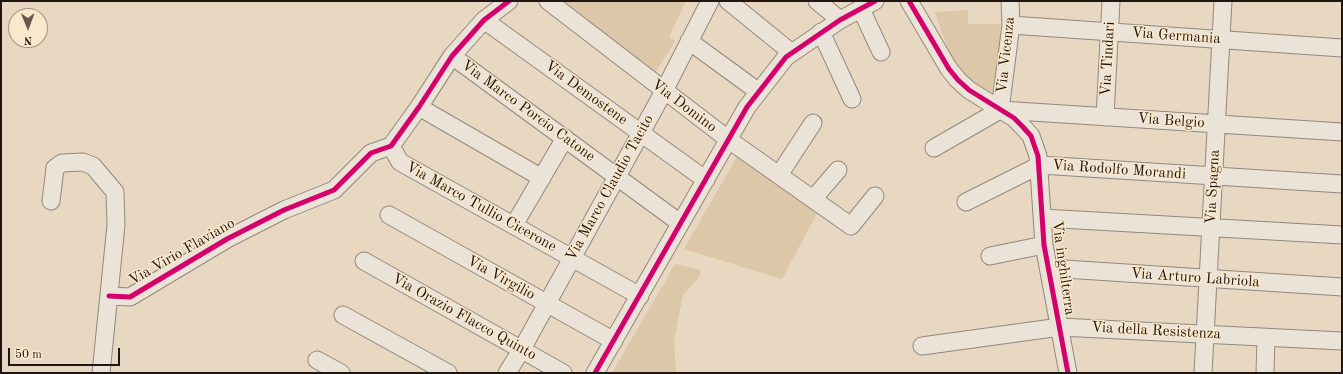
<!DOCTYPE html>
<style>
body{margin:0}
#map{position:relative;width:1343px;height:374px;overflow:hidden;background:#e8d8c1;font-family:"Old Standard TT",serif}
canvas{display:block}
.frame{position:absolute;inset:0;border:2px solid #201510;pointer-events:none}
.north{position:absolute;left:8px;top:8px;width:40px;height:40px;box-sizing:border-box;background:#fae8cc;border:1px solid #a39481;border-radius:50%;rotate:179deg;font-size:11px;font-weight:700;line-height:16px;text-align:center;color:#201510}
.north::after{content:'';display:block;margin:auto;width:14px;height:18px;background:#66594e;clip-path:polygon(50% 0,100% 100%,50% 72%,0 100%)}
.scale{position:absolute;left:8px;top:348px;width:112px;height:18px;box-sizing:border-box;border:2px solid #201510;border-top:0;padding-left:5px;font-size:12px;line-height:14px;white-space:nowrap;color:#201510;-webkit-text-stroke:3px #fae8cc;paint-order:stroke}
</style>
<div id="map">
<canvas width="1343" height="374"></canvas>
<div class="frame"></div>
<div class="north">N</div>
<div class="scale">50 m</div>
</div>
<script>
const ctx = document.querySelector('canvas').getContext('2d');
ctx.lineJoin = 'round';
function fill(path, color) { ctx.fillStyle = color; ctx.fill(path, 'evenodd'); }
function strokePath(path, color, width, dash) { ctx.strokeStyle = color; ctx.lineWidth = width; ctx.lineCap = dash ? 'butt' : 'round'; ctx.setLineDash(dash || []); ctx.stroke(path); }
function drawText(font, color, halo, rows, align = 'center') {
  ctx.font = font + ' "Old Standard TT",serif'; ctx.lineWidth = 3; ctx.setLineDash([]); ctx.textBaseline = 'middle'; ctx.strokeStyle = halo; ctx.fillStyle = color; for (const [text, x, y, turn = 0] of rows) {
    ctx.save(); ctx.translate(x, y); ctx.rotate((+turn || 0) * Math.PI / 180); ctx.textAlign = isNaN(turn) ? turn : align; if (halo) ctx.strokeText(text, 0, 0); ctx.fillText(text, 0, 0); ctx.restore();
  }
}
const green = new Path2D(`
 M 564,1 L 686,1 L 669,37 L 675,41 L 655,73 Z
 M 968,10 L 968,24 L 1000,24 L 1001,53 L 995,94 C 986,89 975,85 968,78 C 950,61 943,35 935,12 Z
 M 739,153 L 819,210 L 782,279 L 684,249 Z
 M 675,264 L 701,270 L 699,277 L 683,295 L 674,341 L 676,373 L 612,373 Z`);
const minor = new Path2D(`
 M 548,1 L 729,140 L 851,226 L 875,196
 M 728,1 L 792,53
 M 817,1 L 840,20
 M 909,1 L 949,69 L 958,80 L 969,90 L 1014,118 L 1023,127 L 1031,136 L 1038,156 L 1044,245 L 1068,373
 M 861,9 L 881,52
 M 484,20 L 706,180
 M 1011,25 L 1342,48
 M 821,32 L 852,99
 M 689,41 L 759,92
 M 452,56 L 680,223
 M 419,107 L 542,178
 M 1000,110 L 1011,25 L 1010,1
 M 1001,110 L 1342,132
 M 1105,117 L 1111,1
 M 391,146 L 400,162 L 640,296
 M 934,148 L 1000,110
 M 779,175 L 813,123
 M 813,199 L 838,170
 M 51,201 L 55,168 L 62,163 L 83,162 L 93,166 L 115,192 L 116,225 L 101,373
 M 966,202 L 1040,165 L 1342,184
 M 389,215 L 614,341
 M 1043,218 L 1342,235
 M 514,225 L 565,138
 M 990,256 L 1044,245
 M 364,261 L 563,373
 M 1049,268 L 1342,287
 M 109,296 L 130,297 L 227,239 L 284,210 L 334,190 L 371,153 L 391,146 L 419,107 L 452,56 L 484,20 L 509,1
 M 343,315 L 448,373
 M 922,346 L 1060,327 L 1342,341
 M 317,360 L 341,373
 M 507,373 L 522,349 L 664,91 L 710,1
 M 595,373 L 747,107 L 786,57 L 840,20 L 875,1
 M 1203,373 L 1223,1
 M 1265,373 L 1266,338`);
const cycleway = new Path2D(`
 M 909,1 L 949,69 L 958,80 L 969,90 L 1014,118 L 1023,127 L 1031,136 L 1038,156 L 1044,245 L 1068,373
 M 109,296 L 130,297 L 227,239 L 284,210 L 334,190 L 371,153 L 391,146 L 419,107 L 452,56 L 484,20 L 509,1
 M 595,373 L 747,107 L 786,57 L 840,20 L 875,1`);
const streetNames = [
 ["Via Germania",1176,36,4],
 ["Via Vicenza",1006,55,-84],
 ["Via Tindari",1108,59,-87],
 ["Via Demostene",586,93,36],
 ["Via Domino",684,106,37],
 ["Via Marco Porcio Catone",528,111,36],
 ["Via Belgio",1171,121,4],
 ["Via Rodolfo Morandi",1119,170,4],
 ["Via Spagna",1213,187,-87],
 ["Via Marco Claudio Tacito",610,188,-61],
 ["Via Marco Tullio Cicerone",481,207,29],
 ["Via Virio Flaviano",182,252,-30],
 ["Via inghilterra",1063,268,82],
 ["Via Virgilio",501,278,29],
 ["Via Arturo Labriola",1195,278,4],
 ["Via Orazio Flacco Quinto",464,317,29],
 ["Via della Resistenza",1156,331,3]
];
fill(green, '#dcc7a9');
strokePath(minor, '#92887b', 19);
strokePath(minor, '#ebe3d7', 17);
strokePath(cycleway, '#d6006c', 5);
drawText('15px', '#201510', '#fae8cc', streetNames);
</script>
